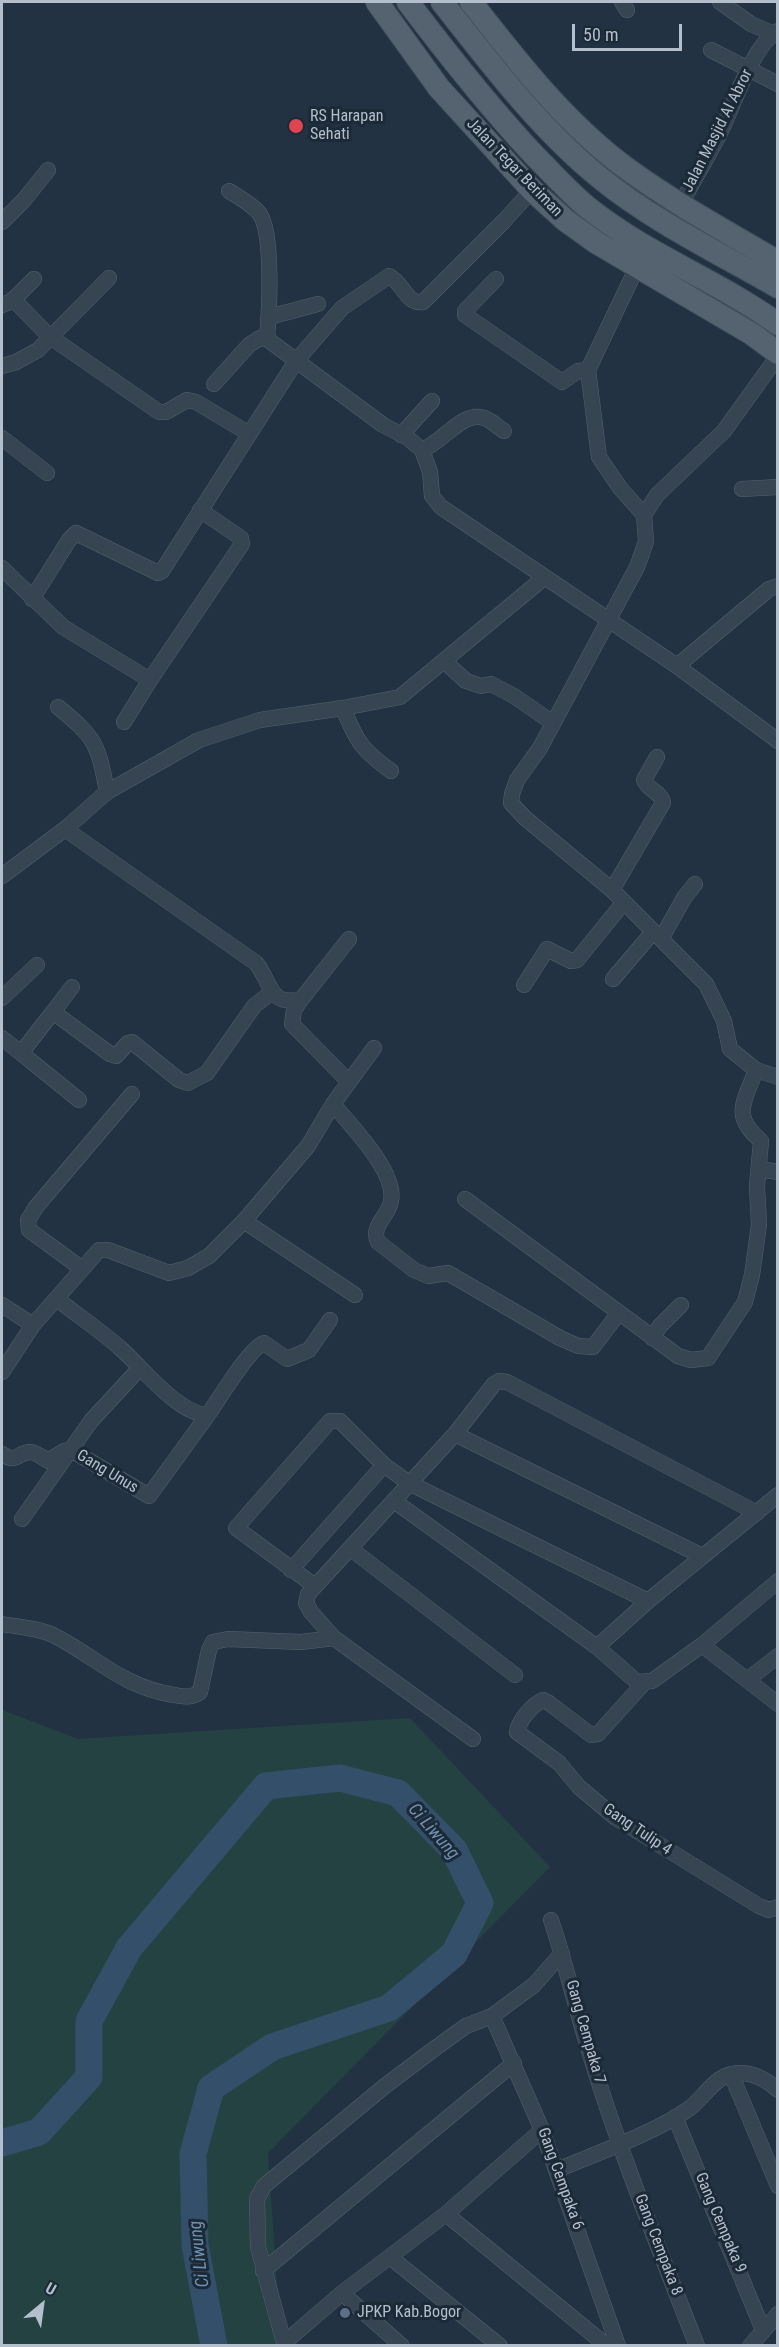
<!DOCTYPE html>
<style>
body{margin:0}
#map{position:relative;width:779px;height:2347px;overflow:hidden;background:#223242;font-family:"Roboto Condensed",sans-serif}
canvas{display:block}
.frame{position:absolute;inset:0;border:3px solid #b3bfcc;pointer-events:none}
.north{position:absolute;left:12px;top:2275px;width:60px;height:60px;-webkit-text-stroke:4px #1c2936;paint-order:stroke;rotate:29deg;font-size:16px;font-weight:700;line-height:24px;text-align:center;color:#b3bfcc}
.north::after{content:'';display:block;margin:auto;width:21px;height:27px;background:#b3bfcc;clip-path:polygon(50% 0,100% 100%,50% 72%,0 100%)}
.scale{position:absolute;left:572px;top:24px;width:110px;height:27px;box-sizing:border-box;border:3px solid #b3bfcc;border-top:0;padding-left:8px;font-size:18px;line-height:21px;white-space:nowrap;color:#b3bfcc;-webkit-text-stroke:4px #1c2936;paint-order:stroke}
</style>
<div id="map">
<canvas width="779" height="2347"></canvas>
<div class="frame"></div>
<div class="north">U</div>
<div class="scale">50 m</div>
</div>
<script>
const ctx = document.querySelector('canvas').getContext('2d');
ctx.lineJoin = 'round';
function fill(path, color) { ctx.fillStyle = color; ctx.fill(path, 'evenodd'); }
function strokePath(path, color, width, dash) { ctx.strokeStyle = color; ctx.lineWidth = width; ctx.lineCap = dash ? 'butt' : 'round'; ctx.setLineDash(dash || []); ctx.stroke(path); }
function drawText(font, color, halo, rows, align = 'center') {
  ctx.font = font + ' "Roboto Condensed",sans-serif'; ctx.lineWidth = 6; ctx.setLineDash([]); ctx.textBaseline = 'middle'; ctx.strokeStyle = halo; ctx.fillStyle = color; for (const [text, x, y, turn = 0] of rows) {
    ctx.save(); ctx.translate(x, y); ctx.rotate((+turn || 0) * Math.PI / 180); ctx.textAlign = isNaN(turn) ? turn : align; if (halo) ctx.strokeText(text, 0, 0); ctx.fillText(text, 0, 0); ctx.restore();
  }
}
const green = new Path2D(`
 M 2,1710 L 78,1739 L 410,1718 L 550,1867 L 268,2153 L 281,2345 L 2,2345 Z`);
const river = new Path2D(`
 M 2,2143 L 39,2132 L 89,2077 L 89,2021 L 129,1948 L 266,1786 L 340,1778 L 398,1793 L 454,1850 L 480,1903 L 454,1954 L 389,2008 L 272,2047 L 211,2088 L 193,2154 L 195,2245 L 214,2346`);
const street = new Path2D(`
 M 622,2 L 627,10
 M 720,2 L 751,24 L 772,33
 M 711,50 L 778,84
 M 229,191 C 238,197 252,204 259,213 C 274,232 269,314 267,339
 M 681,204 C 693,181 707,158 719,135 C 733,108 752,45 778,31
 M 2,222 L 24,200 L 48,170
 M 496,279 L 465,311 L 465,315 L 562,382 L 578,371 L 588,370 L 599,457 L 620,488 L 644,515
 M 13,299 L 49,336 L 159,412 L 166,412 L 187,400 L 196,402 L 248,433
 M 2,305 L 12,301 L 34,279
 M 269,317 L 318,304
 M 778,356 L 724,431 L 657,495 L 644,515 L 646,542 L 637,567 L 540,748 L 517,780 L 512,794 L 511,803 L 525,818 L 612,890 L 706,984 L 724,1021 L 730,1049 L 756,1070 L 778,1077
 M 2,366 L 16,362 L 38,350 L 109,278
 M 588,370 L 637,267
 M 214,384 L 249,345 L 260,338 L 267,339 L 383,425 L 408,438 L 422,450 L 430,472 L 432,496 L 441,507 L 677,666 L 778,741
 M 401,435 L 432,401
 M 2,438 L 47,473
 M 422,450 C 442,443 463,410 484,418 C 491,420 498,427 504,431
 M 742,489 L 778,487
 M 2,568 L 63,627 L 150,680 L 124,722
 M 32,599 L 69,540 L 76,533 L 158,573 L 162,571 L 296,361 L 342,308 L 389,276 C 404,283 405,304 423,302 L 504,221 L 532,190
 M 444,661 L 466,681 L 481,686 L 491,684 L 514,696 L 553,723
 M 677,666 L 769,589 L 778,586
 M 150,680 L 242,544 L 241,538 L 200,510
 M 58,707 C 96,738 98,744 107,792
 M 343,708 C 357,742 361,749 391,771
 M 65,829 L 256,963 C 266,974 269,997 285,1000 C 290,1001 295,1000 300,1001 L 349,939
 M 2,876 L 65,829 L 107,792 L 199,740 L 260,720 L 343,708 L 400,697 L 545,577
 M 612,890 L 663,803 C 662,792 647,790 644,780 L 657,757
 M 661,939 L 684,898 L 695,884
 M 613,979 L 653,932
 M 524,985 L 547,949 L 571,961 L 577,960 L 624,902
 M 2,998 L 37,965
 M 300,1001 L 294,1010 L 292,1024 L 349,1082
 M 53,1012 L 72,987
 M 2,1038 L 21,1053 L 53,1012 L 110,1054 L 116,1056 L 128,1043 L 132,1042 L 179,1080 L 188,1083 L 207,1073 L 254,1006 L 272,992
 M 21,1053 L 79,1100
 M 333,1104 C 351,1126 397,1172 391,1201 C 389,1216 370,1226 378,1242 L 414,1270 L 428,1276 L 448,1273 L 560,1338 L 578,1346 L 593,1347 L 618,1314
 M 759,1169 L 778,1172
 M 465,1199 L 678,1356 L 691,1360 L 708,1358 L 745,1302 L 752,1275 L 759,1225 L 757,1186 L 761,1141 C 731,1115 744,1103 756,1070
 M 244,1221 L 355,1295
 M 81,1268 L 29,1230 L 28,1220 L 36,1207 L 132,1094
 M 57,1299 C 77,1315 100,1330 120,1348 C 144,1369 174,1410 207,1416 C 218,1401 249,1348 264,1343 L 287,1359 L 309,1350 L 330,1320
 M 2,1305 L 33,1325
 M 652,1338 L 660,1326 L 681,1305
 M 2,1372 L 33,1325 L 99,1250 L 108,1250 L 169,1273 L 188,1268 L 209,1256 L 244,1221 L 308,1146 L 333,1104 L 374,1048
 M 455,1434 L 702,1556
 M 2,1454 C 17,1464 16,1453 30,1452 C 36,1452 43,1458 48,1461 L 64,1451 L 71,1450 L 149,1496 L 207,1416
 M 394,1501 L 597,1647 L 637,1682 L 652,1681 L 702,1645 L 778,1581
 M 22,1519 L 91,1421 L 139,1369
 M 351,1549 L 515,1675
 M 291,1570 L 384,1465
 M 315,1586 L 236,1528 L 330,1421 L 340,1421 L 384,1465 L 409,1483 L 648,1601
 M 2,1624 C 18,1627 40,1628 55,1636 C 99,1659 123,1687 174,1695 C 184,1697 192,1698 200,1692 L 209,1650 L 213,1642 L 228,1639 L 301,1642 L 334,1638
 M 702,1645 L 778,1704
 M 597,1647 L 648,1601 L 778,1495
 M 747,1680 L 778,1656
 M 644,1683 L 598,1734 L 591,1735 L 549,1703 L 543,1700 C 532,1705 519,1720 517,1732 L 559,1763 L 579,1787 L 616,1818 L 759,1906 L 769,1910 L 778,1907
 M 473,1739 L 334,1638 L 311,1612 L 306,1603 L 308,1594 L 455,1434 L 494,1384 L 499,1381 L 507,1382 L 757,1513
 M 551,1920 C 565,1961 574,2002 587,2044 C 617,2146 658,2246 697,2346
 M 492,2016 L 542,2130 L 618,2346
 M 731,2074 L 778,2186
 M 675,2117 L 763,2330
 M 557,2170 C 597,2153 655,2133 690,2108 C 703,2098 715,2077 732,2074 C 749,2070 766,2079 778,2090
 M 446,2214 L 607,2346
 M 390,2257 L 500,2346
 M 263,2271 L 514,2063
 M 342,2293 L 402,2346
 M 284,2343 L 342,2293 L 446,2214 L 542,2130
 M 288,2346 L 284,2343 L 258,2247 L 257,2199 L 264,2186 L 385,2086 L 434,2049 L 466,2026 L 492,2016 L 534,1985 L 562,1953
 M 750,2346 L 778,2314`);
const primary = new Path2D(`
 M 377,2 L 439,88 L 532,190 L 565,220 L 597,243 L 752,334 L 778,353
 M 408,2 C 448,55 489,107 535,156 C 552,173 569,192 587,207 C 645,254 717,280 778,324
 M 442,2 C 490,63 539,128 599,177 C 651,220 719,253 778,287
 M 471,2 C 517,61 565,123 626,168 C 674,203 727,232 778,262`);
const markers = [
 [296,126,8,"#e0444e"],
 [345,2313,6,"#5c6f8a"]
];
const poiNames = [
 ["RS Harapan",310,117],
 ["Sehati",310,135],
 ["JPKP Kab.Bogor",357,2313]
];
const streetNames = [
 ["Jalan Masjid Al Abror",718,131,-63],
 ["Jalan Tegar Beriman",514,168,46],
 ["Gang Unus",107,1472,31],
 ["Gang Tulip 4",637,1830,34],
 ["Gang Cempaka 7",585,2032,74],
 ["Gang Cempaka 6",560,2179,70],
 ["Gang Cempaka 9",720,2223,67],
 ["Gang Cempaka 8",658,2245,69]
];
const waterNames = [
 ["Ci Liwung",433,1832,49],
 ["Ci Liwung",200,2254,-97]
];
fill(green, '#254243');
strokePath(river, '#344f6a', 27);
strokePath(street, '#55626f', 16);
strokePath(primary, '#404d5a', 24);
strokePath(street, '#374451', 15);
strokePath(primary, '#556371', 22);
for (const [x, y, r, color] of markers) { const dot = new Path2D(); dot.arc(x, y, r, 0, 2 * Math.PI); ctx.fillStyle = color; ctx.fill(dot); strokePath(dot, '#1c2936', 2); }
drawText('16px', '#b3bfcc', '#1c2936', poiNames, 'left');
drawText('16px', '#b3bfcc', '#1c2936', streetNames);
drawText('italic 18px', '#7092b2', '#1c2936', waterNames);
</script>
